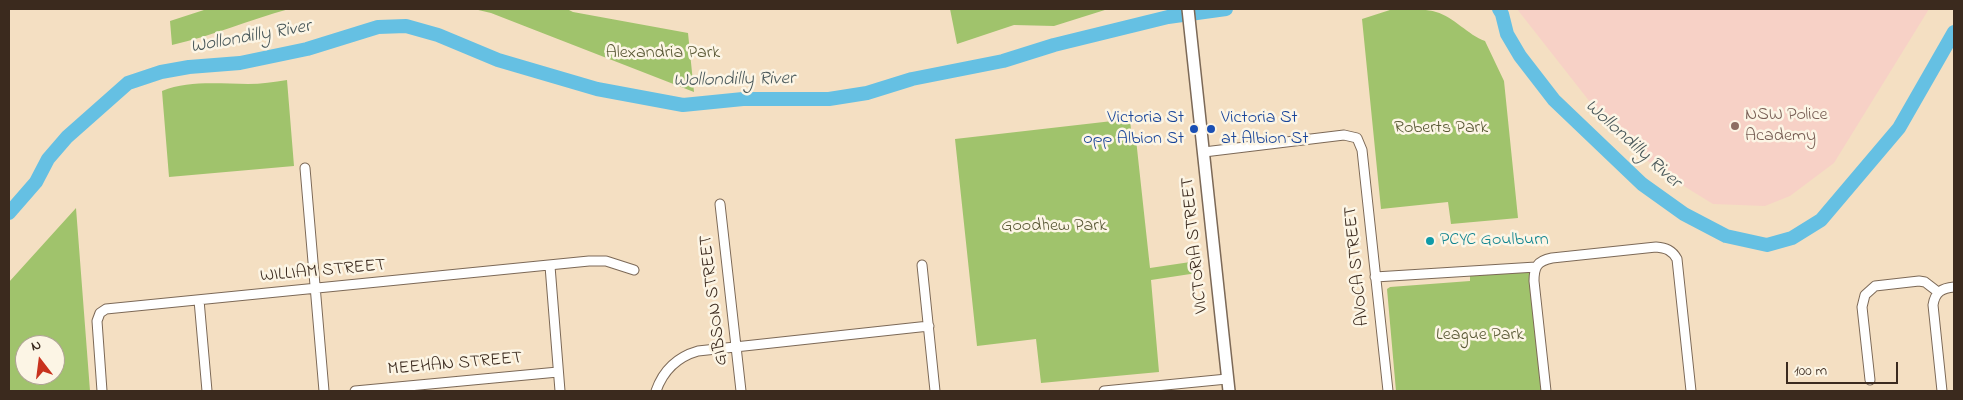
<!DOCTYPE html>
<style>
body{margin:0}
#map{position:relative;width:1963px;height:400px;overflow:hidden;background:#f4dfc2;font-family:"Indie Flower",sans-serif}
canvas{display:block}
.frame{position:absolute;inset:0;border:10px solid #3b2a1e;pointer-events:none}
.north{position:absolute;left:15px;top:335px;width:50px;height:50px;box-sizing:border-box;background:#fcf5e5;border:1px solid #afa495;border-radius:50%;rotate:345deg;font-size:14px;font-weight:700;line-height:20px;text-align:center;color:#3b2a1e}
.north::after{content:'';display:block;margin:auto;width:18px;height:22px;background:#c8321e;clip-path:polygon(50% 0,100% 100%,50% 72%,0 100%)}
.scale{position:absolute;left:1786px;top:362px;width:112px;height:22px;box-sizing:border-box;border:2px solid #3b2a1e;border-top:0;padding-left:6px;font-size:15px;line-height:18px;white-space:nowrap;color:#3b2a1e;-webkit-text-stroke:4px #fcf5e5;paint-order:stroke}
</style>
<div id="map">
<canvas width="1963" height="400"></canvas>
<div class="frame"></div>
<div class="north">N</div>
<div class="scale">100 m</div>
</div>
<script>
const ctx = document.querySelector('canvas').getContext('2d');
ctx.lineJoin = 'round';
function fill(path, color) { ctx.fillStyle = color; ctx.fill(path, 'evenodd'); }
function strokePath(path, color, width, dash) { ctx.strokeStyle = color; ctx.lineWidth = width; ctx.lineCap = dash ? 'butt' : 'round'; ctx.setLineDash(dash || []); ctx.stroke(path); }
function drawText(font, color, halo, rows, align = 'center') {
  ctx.font = font + ' "Indie Flower",sans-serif'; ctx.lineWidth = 5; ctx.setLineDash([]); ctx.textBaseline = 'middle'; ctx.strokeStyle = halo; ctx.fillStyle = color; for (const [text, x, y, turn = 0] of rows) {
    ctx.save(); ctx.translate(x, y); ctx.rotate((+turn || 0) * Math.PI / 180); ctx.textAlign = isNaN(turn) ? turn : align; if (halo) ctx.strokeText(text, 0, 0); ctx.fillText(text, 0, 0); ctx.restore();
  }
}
const built = new Path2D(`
 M 1517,9 L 1929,9 L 1834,163 L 1790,196 L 1765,206 L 1713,204 L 1661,172 L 1635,150 L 1590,102 Z`);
const green = new Path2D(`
 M 207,9 L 289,9 C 249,20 212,36 172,45 L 170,21 Z
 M 474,9 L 567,9 L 573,12 L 688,33 L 694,92 L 491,13 Z
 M 950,9 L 1108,9 L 1054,26 L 1014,25 L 957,44 Z
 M 1393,9 C 1407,10 1423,8 1436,12 C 1454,17 1468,35 1485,41 L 1504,81 L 1518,218 L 1451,224 L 1448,202 L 1381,209 L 1362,19 Z
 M 287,80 L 294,166 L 169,177 L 162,91 C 189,80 220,84 248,84 C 261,84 274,82 287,80 Z
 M 1130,119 L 1131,130 L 1135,130 L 1150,268 L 1197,261 L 1197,273 L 1151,280 L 1159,372 L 1041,383 L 1036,339 L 977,346 L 955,139 Z
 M 76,208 L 90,391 L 9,391 L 9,282 ZM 25,345 L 55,345 L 55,375 L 25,375 Z
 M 1529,270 L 1542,391 L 1396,391 L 1387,289 L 1390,287 L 1470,281 L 1470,273 Z`);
const river = new Path2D(`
 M 1499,9 L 1502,14 L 1507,34 L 1520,56 L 1554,100 L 1642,184 L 1684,214 L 1726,236 L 1767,245 L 1792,238 L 1821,220 L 1899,128 L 1954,32
 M 9,213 L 36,182 L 48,159 L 67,137 L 128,83 L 161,72 L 189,67 L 240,63 L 307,49 L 378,27 L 406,26 L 438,35 L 498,60 L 597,89 L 683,105 L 743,99 L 829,99 L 867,93 L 912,79 L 1003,61 L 1054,45 L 1168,17 L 1226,9`);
const minor = new Path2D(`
 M 1204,152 L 1344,135 L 1357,138 L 1362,150 L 1388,391
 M 305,168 L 324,391
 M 720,204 L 741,391
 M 922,265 L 935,391
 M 550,266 L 560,391
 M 1375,277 L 1536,267
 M 199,300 L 207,391
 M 1870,380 L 1862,307 L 1865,295 L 1875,286 L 1919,281 L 1925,282 L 1938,292
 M 102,391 L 97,321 L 100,313 L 106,309 L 589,261 L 606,261 L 634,270
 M 355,391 L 558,372
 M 656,391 C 663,371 677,357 698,351 L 929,326
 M 1104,391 L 1227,379
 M 1546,391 L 1534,281 C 1534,267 1537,261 1552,258 L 1656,247 C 1666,248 1672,250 1677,259 L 1691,391
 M 1942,391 L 1933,305 C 1935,292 1942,288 1954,287`);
const major = new Path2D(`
 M 1188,9 L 1229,391`);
const markers = [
 [1735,126,5,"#8d6e63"],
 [1194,129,5,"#1a4fb4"],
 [1211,129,5,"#1a4fb4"],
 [1430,241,5,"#0f9aa8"]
];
const parkNames = [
 ["Alexandria Park",663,54],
 ["Roberts Park",1441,129],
 ["Goodhew Park",1054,227],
 ["League Park",1480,336]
];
const educationNames = [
 ["NSW Police",1745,116],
 ["Academy",1745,137]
];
const transitNames = [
 ["Victoria St",1184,119],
 ["opp Albion St",1184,140],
 ["Victoria St",1221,119,"left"],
 ["at Albion St",1221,140,"left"]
];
const cultureNames = [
 ["PCYC Goulburn",1440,241]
];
const streetNames = [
 ["VICTORIA STREET",1196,245,-96],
 ["AVOCA STREET",1358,266,-96],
 ["WILLIAM STREET",323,272,-5],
 ["GIBSON STREET",715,300,-97],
 ["MEEHAN STREET",455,365,-5]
];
const waterNames = [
 ["Wollondilly River",251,38,-10],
 ["Wollondilly River",734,81,-1],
 ["Wollondilly River",1632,145,42]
];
fill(built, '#f7d1c6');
fill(green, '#a0c36c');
strokePath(river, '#65c0e3', 14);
strokePath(minor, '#7c6957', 11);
strokePath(major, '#7c6957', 14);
strokePath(minor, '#fff', 9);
strokePath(major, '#fff', 11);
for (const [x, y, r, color] of markers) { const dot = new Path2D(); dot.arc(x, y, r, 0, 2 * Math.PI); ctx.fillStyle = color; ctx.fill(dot); strokePath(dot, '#fcf5e5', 2); }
drawText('18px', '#595835', '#fcf5e5', parkNames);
drawText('18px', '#785e54', '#fcf5e5', educationNames, 'left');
drawText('18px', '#164399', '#fcf5e5', transitNames, 'right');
drawText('18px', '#0d838f', '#fcf5e5', cultureNames, 'left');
drawText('18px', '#3b2a1e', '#fcf5e5', streetNames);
drawText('italic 19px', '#485759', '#fcf5e5', waterNames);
</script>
